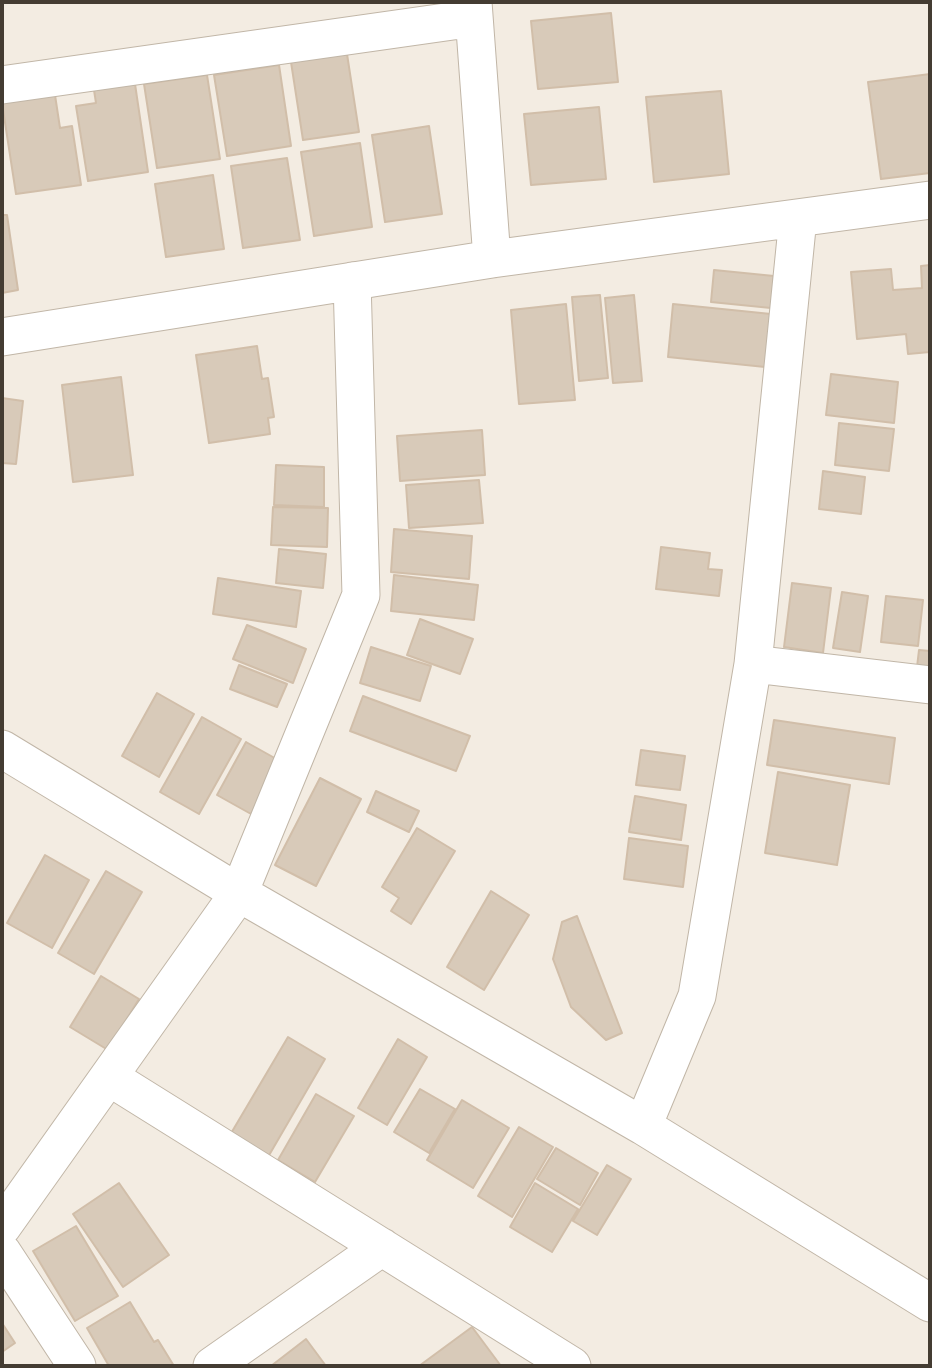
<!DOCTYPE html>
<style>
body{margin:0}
#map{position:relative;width:932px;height:1368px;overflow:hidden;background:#f3ece2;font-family:Poppins,sans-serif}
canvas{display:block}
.frame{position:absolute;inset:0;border:4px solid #443c32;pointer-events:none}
</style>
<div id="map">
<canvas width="932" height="1368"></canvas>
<div class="frame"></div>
</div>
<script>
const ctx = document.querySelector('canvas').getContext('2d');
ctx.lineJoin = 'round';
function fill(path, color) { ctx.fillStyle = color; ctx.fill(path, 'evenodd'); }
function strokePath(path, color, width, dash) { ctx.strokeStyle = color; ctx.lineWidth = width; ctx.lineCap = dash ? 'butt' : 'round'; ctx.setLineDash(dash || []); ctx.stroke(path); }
const building = new Path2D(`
 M 611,13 L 618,82 L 538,89 L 531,21 Z
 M 347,54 L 359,132 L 303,140 L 291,62 Z
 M 279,65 L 291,146 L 227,156 L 214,75 Z
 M 930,74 L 930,173 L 881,179 L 868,82 Z
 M 207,75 L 220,159 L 157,168 L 144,84 Z
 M 135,84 L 148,172 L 88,181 L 76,106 L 96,103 L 94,90 Z
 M 721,91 L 729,174 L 654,182 L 646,97 Z
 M 55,95 L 60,128 L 72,126 L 81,185 L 16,194 L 2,103 Z
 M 599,107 L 606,179 L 531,185 L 524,114 Z
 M 429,126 L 442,214 L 385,222 L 372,135 Z
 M 360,143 L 372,227 L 314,236 L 301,152 Z
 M 287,158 L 300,240 L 243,248 L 231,166 Z
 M 213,175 L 224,249 L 166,257 L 155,184 Z
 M 2,215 L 7,215 L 18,290 L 2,293 Z
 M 930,265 L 930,352 L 908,354 L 906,334 L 857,339 L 851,272 L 891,269 L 893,290 L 922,288 L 921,266 Z
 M 714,270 L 774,276 L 771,308 L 711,302 Z
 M 600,295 L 608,378 L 579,381 L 572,297 Z
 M 634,295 L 642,381 L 613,383 L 605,298 Z
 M 566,304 L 575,400 L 519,404 L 511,310 Z
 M 673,304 L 771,314 L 765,367 L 668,357 Z
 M 257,346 L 262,379 L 268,378 L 274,417 L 268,418 L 270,434 L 209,443 L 196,355 Z
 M 831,374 L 898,382 L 894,423 L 826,415 Z
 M 121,377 L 133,475 L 73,482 L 62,385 Z
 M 2,398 L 23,401 L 16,464 L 2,463 Z
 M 839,423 L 894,429 L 889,471 L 835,465 Z
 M 482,430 L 485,475 L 400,481 L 397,436 Z
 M 276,465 L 324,467 L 324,507 L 274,505 Z
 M 823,471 L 865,477 L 861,514 L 819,509 Z
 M 479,480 L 483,523 L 409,528 L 406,485 Z
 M 273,507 L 328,508 L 327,547 L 271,545 Z
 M 394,529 L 472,536 L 469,579 L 391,572 Z
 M 661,547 L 710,553 L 708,569 L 722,570 L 719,596 L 656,589 Z
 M 279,549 L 326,554 L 323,588 L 276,583 Z
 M 394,575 L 478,585 L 474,620 L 391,611 Z
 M 218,578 L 301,591 L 296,627 L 213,614 Z
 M 792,583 L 831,588 L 823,653 L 784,647 Z
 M 842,592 L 868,596 L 860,652 L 833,648 Z
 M 886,596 L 923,600 L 918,646 L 881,642 Z
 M 420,619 L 473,639 L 460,674 L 407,655 Z
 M 247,625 L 306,649 L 293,683 L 233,659 Z
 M 371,647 L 431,666 L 420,701 L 360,683 Z
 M 919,650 L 930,651 L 930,668 L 917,667 Z
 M 239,665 L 287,684 L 277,707 L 230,689 Z
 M 157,693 L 194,714 L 159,777 L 122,756 Z
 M 363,696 L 470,736 L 456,771 L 350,731 Z
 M 202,717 L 241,739 L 199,814 L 160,792 Z
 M 774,720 L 895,738 L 889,784 L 767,765 Z
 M 246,742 L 280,761 L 251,814 L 217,795 Z
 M 641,750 L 685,756 L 680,790 L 636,785 Z
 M 778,772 L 850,785 L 837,865 L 765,853 Z
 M 320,778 L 361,799 L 316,886 L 275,865 Z
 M 376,791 L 419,811 L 409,832 L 367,812 Z
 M 635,796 L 686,805 L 681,840 L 629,832 Z
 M 417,828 L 455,851 L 411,924 L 391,911 L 399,898 L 382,887 Z
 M 629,838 L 688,846 L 683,887 L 624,879 Z
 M 45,855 L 89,880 L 52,948 L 7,923 Z
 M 106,871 L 142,892 L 94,974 L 58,953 Z
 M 491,891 L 529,915 L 484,990 L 447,967 Z
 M 577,916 L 622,1033 L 606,1040 L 571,1007 L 553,959 L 562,922 Z
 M 101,976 L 139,999 L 108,1050 L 70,1027 Z
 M 288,1037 L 325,1059 L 268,1157 L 230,1135 Z
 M 398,1039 L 427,1057 L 387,1125 L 358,1108 Z
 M 420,1089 L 455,1109 L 429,1153 L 394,1132 Z
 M 316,1094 L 354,1116 L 315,1182 L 278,1160 Z
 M 462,1100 L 509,1128 L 473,1188 L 427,1160 Z
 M 519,1127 L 553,1147 L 512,1217 L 478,1196 Z
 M 556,1148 L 598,1173 L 580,1205 L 537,1179 Z
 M 607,1165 L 631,1179 L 597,1235 L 573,1221 Z
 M 119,1183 L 169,1255 L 123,1287 L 73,1214 Z
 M 535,1183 L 578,1209 L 552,1252 L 510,1227 Z
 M 76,1226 L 118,1296 L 75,1321 L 33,1251 Z
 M 130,1302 L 154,1342 L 158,1340 L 174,1366 L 109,1366 L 87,1328 Z
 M 2,1323 L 15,1343 L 2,1352 Z
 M 472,1327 L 501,1366 L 419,1366 Z
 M 306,1339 L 326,1366 L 271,1366 Z`);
const minor = new Path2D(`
 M 473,2 L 492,259
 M 2,85 L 474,18
 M 2,337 L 492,259 L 930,200
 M 753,664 L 930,685
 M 2,749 L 239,893 L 643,1126 L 930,1303
 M 109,1077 L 572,1366
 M 643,1126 L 697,996 L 753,664 L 798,218
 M 2,1227 L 239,893 L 361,595 L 352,281
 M 2,1252 L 77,1366
 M 212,1366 L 382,1247`);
fill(building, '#d8cab9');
strokePath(building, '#d1bea9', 2);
strokePath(minor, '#c1b6a7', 39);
strokePath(minor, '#fff', 37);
</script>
